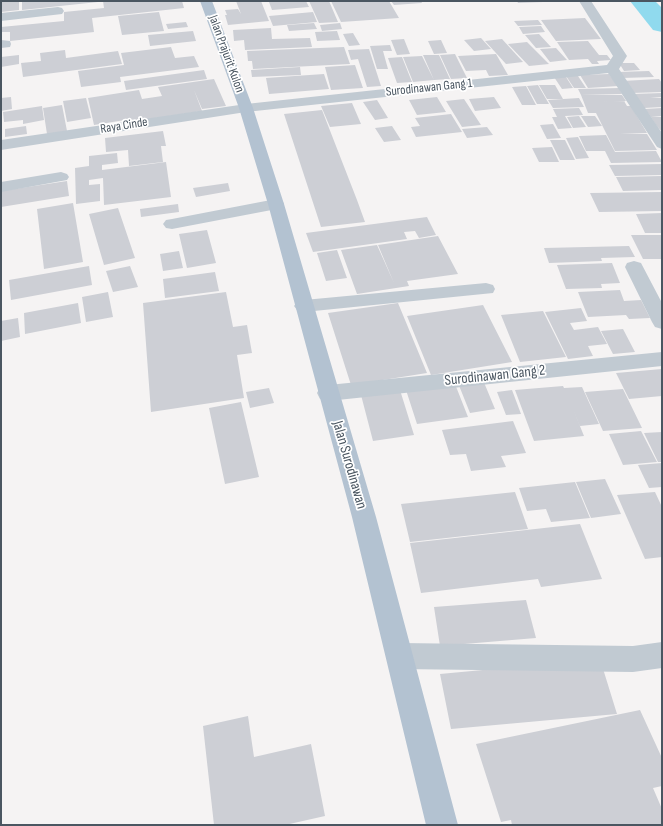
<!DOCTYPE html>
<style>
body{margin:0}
#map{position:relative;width:663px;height:826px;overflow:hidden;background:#f5f3f3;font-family:"Sofia Sans Condensed",sans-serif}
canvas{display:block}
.frame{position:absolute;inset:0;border:2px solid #4a5661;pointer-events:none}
</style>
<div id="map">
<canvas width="663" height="826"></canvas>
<div class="frame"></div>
</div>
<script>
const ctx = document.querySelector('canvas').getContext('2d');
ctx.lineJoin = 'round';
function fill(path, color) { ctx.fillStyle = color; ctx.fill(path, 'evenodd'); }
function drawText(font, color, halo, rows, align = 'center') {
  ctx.font = font + ' "Sofia Sans Condensed",sans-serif'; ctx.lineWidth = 3.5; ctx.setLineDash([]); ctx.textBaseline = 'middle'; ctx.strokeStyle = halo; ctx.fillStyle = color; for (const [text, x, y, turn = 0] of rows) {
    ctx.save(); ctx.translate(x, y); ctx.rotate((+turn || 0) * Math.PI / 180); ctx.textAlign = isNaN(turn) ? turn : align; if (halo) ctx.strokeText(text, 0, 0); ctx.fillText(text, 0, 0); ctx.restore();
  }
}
const river = new Path2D(`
 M 630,1 L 655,1 L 662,8 L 662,32 L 653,30 Z`);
const building = new Path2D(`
 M 1,1 L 19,1 L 19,10 L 1,12 Z
 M 22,1 L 98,1 L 98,2 L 22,10 Z
 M 103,1 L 182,1 L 184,8 L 92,18 L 94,32 L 10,41 L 10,32 L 1,32 L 1,27 L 64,21 L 64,12 L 104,8 Z
 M 236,1 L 261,1 L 269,21 L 228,25 L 225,15 L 227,15 L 225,10 L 238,9 L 241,14 Z
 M 284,1 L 306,1 L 309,7 L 272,10 L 269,2 Z
 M 309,1 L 329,1 L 338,22 L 319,23 Z
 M 331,1 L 389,1 L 399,18 L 341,22 Z
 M 391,1 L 421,1 L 422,3 L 394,5 Z
 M 517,1 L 543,1 L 543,2 L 518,3 Z
 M 159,12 L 164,31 L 122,35 L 118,16 Z
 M 313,12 L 317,22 L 273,26 L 269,16 Z
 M 585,18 L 601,39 L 556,41 L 541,20 Z
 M 538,20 L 542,25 L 518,26 L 514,21 Z
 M 186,22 L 188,27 L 168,29 L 166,24 Z
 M 314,23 L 317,29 L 289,31 L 287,25 Z
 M 340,23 L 342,29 L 322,31 L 320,25 Z
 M 541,26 L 545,32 L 523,34 L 519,27 Z
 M 271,28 L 272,39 L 310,38 L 312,47 L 245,50 L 244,40 L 234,41 L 233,30 Z
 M 193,31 L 196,41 L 150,46 L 148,35 Z
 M 337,31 L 340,40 L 317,41 L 315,32 Z
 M 353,33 L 360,45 L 349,46 L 343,34 Z
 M 539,34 L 551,47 L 536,48 L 525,35 Z
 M 481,38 L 491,49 L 474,51 L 464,40 Z
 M 404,39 L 410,54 L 397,55 L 391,40 Z
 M 502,39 L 523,62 L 506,64 L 485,41 Z
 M 441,40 L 447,53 L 434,54 L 428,41 Z
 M 588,41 L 599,55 L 607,55 L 611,60 L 597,61 L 599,64 L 592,64 L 588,59 L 569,60 L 557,42 Z
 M 527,42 L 549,64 L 529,66 L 508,44 Z
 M 390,45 L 392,51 L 383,51 L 388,69 L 377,69 L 370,46 Z
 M 171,47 L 175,58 L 194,56 L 199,67 L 120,77 L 121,82 L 81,87 L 78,71 L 124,65 L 121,53 Z
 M 344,47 L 350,64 L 253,69 L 252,61 L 248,61 L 247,51 Z
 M 556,48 L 567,60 L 550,62 L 540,49 Z
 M 369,49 L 381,86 L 367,87 L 358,59 L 351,60 L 348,50 Z
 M 65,50 L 66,58 L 118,51 L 122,64 L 23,77 L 21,63 L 41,61 L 40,53 Z
 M 455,54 L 467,78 L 451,79 L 440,55 Z
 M 496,54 L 508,75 L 489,76 L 486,70 L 466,71 L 458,56 Z
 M 19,55 L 19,64 L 1,67 L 1,57 Z
 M 423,55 L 439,55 L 450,79 L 434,80 Z
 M 422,56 L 434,80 L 413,82 L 403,57 Z
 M 402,57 L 412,82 L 397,83 L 388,58 Z
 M 619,63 L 634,63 L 640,70 L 624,71 Z
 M 355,65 L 363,88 L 331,90 L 325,67 Z
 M 300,67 L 301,75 L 252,77 L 251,70 Z
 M 204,70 L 207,79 L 126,90 L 124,81 Z
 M 649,71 L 654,77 L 622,78 L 618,72 Z
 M 324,74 L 329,89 L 269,94 L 266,78 Z
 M 609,74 L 618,86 L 588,88 L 580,75 Z
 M 566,76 L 578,76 L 586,88 L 574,88 Z
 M 554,77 L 566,77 L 573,88 L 562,89 Z
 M 214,79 L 226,106 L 202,109 L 194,90 L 202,111 L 149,119 L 146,109 L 149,119 L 132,121 L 131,119 L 94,125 L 88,98 L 139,90 L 142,99 L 162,96 L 158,87 Z
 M 659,79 L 662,83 L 662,92 L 632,93 L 622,81 Z
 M 538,85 L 549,104 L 537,104 L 527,86 Z
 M 539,85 L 555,85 L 563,99 L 547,99 Z
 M 526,86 L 536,105 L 522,105 L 512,87 Z
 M 619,88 L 622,94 L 581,95 L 578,89 Z
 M 662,93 L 662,97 L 650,98 L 662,98 L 662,107 L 644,108 L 633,94 Z
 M 581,95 L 622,95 L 626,101 L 586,102 L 624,101 L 627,106 L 631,106 L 647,133 L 620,134 L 647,134 L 657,150 L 615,151 L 596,113 L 588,113 Z
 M 11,97 L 12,109 L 1,111 L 1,98 Z
 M 437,97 L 446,112 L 417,115 L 409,100 Z
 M 494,97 L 501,108 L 475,111 L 469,99 Z
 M 86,98 L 91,118 L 67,122 L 63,101 Z
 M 579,98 L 584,107 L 553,108 L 548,100 Z
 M 464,99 L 481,125 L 462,127 L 446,101 Z
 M 377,100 L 388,118 L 375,120 L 363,102 Z
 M 352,103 L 361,124 L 330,127 L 321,106 Z
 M 62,105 L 67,131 L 47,134 L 43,108 Z
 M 42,106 L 44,120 L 23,124 L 23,120 L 4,122 L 3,112 Z
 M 579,108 L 583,115 L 565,116 L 572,128 L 558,129 L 552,117 L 557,117 L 553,109 Z
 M 662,108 L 662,116 L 651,117 L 645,109 Z
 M 322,110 L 357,200 L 365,222 L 321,227 L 284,114 Z
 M 451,114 L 462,132 L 416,137 L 411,127 L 420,126 L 415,118 Z
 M 579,116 L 586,127 L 573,128 L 567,117 Z
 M 581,116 L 595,116 L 602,126 L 588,127 Z
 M 651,117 L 662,117 L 662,132 L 656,125 Z
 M 553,124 L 561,138 L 547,139 L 540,125 Z
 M 26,126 L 27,134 L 5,137 L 5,129 Z
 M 392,126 L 401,140 L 384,142 L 375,128 Z
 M 487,127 L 493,135 L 467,138 L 462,129 Z
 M 163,131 L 166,146 L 161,146 L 163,162 L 129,166 L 128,150 L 106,152 L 105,138 Z
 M 606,135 L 615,152 L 656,151 L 662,162 L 611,163 L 605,151 L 586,151 L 579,136 Z
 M 578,137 L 589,158 L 576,159 L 566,138 Z
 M 550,140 L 565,140 L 575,160 L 560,160 Z
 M 552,147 L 559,162 L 539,162 L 532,148 Z
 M 117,153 L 118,163 L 102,165 L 102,170 L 166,162 L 171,197 L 104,205 L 103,178 L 89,180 L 89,185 L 100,184 L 100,201 L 76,204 L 75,168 L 89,166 L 89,156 Z
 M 662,164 L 662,175 L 615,176 L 609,165 Z
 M 662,176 L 662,190 L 623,191 L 616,177 Z
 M 67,181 L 69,196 L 1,207 L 1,191 Z
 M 228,183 L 230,191 L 196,197 L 193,188 Z
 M 662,192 L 662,211 L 599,212 L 590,193 Z
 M 73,203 L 83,262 L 44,269 L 37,209 Z
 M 178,204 L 179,212 L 141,217 L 140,209 Z
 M 118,208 L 135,258 L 104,265 L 89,214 Z
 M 662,213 L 662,233 L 645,233 L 636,214 Z
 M 427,217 L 436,235 L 419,238 L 415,231 L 404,232 L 407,239 L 313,252 L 306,233 Z
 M 207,230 L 216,263 L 187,268 L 179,234 Z
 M 631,235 L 662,235 L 662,259 L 643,259 Z
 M 438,236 L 458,274 L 407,281 L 409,286 L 357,294 L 341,250 L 377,245 L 394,283 L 378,245 Z
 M 629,246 L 635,257 L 601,258 L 602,261 L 549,263 L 544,248 Z
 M 337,250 L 347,278 L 326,281 L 317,253 Z
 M 179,251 L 183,268 L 163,271 L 160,254 Z
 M 612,263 L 620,283 L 601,284 L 602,288 L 566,289 L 557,265 Z
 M 89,266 L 92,285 L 11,300 L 9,280 Z
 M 130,266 L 138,287 L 113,292 L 106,271 Z
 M 215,272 L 219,291 L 165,298 L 163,279 Z
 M 620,290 L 624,301 L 641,300 L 650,318 L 629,319 L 626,315 L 588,317 L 578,292 Z
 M 108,292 L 113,317 L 86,322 L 82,297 Z
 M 226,292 L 233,327 L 247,325 L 252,353 L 237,355 L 244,398 L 151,412 L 143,303 Z
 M 78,303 L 81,323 L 25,334 L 24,313 Z
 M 398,303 L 427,373 L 351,385 L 328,313 Z
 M 483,305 L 512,362 L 431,375 L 407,316 Z
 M 581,308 L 587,321 L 570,323 L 574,330 L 598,327 L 607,344 L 588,346 L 593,356 L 568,359 L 545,312 Z
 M 543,311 L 566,357 L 520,362 L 501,315 Z
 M 18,318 L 20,337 L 1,341 L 1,321 Z
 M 623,329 L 635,352 L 613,354 L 601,331 Z
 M 662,369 L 662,396 L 629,399 L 616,373 Z
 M 483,380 L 495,409 L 470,413 L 458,383 Z
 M 455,384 L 468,417 L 417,424 L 406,390 Z
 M 563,386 L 564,388 L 582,387 L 599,424 L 580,426 L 571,404 L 584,436 L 534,441 L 515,390 Z
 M 269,388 L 274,403 L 250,408 L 246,392 Z
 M 623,389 L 642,428 L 603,431 L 585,392 Z
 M 400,390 L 414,435 L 373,441 L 361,395 Z
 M 512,390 L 521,414 L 506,415 L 497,392 Z
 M 241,402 L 259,477 L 225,484 L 209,408 Z
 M 513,421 L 526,453 L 501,456 L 506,467 L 471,471 L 466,454 L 450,455 L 442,430 Z
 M 641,431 L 657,462 L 623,465 L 609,434 Z
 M 662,432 L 662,462 L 658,462 L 644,433 Z
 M 662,463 L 662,487 L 649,488 L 638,465 Z
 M 605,479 L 621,514 L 591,518 L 576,482 Z
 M 575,482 L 590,518 L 551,522 L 546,509 L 527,511 L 519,488 Z
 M 515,492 L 528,529 L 410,542 L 401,504 Z
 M 655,492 L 662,507 L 662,557 L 645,559 L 617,495 Z
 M 580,524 L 602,579 L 541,587 L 538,579 L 421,593 L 410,543 Z
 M 526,600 L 536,638 L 440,646 L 434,607 Z
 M 600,659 L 617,714 L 451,729 L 440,674 Z
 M 640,710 L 662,758 L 662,786 L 653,788 L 662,809 L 662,825 L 512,825 L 511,820 L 501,822 L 476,744 Z
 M 248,716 L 254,757 L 311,744 L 325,816 L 285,825 L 214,825 L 203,726 Z`);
const minor = new Path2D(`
 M 579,1 L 591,1 L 627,56 L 619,69 L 662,133 L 662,149 L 657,147 L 608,73 L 246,112 L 1,150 L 1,140 L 246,104 L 607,65 L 613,56 Z
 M 58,7 L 62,8 L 64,11 L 62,14 L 1,21 L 1,13 Z
 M 1,40 L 10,41 L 11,44 L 10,47 L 1,48 Z
 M 61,172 L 67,174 L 69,177 L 67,180 L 1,192 L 1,182 Z
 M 276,199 L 282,200 L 284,204 L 282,208 L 172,229 L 166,228 L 163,224 L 166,220 L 172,219 Z
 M 634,261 L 641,263 L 662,303 L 662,329 L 655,327 L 652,322 L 625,267 L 627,263 Z
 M 486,283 L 493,285 L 495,289 L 493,293 L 304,312 L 297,310 L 294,306 L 297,302 L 304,300 Z
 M 662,352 L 662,366 L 328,401 L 320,399 L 317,393 L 320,387 L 328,385 Z
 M 662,642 L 662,668 L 633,672 L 400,669 L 390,665 L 386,656 L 390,647 L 400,643 L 633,646 Z`);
const major = new Path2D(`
 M 200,1 L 212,1 L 253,108 L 284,204 L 376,517 L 458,825 L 426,825 L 352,517 L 268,204 L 239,108 Z`);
const farStreetnames = [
 ["Jalan Prajurit Kulon",226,54,70],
 ["Surodinawan Gang 1",429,88,-6],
 ["Raya Cinde",124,126,-9]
];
const streetNames = [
 ["Surodinawan Gang 2",495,376,-6],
 ["Jalan Surodinawan",349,465,74]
];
fill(river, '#90daee');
fill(building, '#cdcfd5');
fill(minor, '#c1cad2');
fill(major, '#b3c2d1');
drawText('13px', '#4a5661', '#fff', farStreetnames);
drawText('15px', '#4a5661', '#fff', streetNames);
</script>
